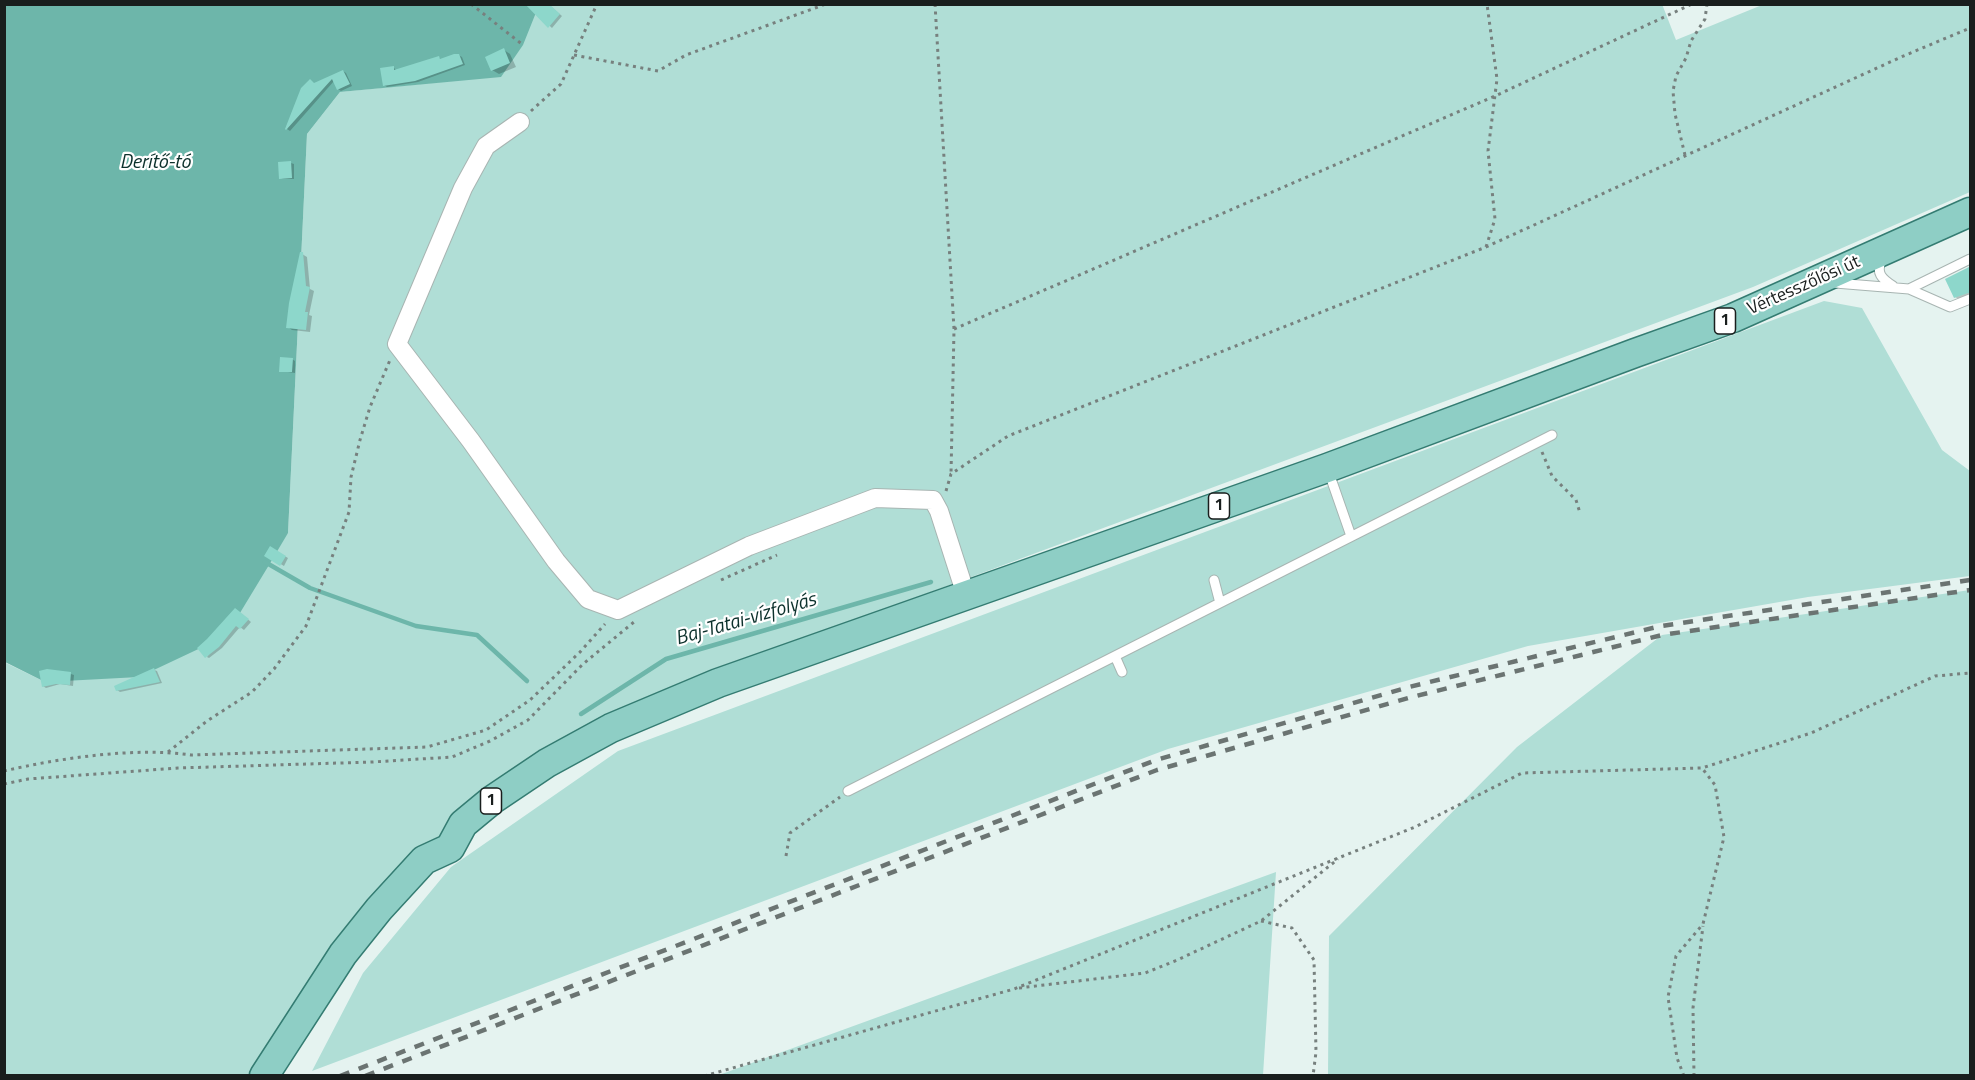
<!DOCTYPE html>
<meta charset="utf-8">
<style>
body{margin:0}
#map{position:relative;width:1975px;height:1080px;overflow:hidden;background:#e5f3f0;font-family:"Titillium Web",sans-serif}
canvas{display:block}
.frame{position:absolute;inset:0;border:6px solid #191e1d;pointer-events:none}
</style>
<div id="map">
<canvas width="1975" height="1080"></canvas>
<div class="frame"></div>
</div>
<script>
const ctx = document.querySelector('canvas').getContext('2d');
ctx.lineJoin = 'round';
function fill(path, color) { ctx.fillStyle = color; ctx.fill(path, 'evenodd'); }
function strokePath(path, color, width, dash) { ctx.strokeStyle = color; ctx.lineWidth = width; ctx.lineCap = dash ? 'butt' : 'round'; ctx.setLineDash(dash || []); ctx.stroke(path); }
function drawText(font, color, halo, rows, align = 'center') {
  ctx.font = font + ' "Titillium Web",sans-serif'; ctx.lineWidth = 4.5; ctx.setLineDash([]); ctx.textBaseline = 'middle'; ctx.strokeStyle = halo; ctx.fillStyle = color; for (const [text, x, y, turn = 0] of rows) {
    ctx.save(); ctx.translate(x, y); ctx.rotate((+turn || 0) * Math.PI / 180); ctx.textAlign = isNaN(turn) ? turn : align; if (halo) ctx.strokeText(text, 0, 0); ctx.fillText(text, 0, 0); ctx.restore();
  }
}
const green = new Path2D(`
 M 1662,4 L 1676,40 L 1762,5 L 1970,5 L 1970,192 L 1753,287 L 796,642 L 609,719 L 424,860 L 264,1075 L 5,1075 L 4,662 L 45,682 L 288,533 L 307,134 L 340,92 L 501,76 L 539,5 Z
 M 1824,301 L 1862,308 L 1942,450 L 1970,471 L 1970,576 L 1808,597 L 1528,646 L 1168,749 L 312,1071 L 363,973 L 451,867 L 618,751 Z
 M 1970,590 L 1970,1075 L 1328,1075 L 1329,936 L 1517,747 L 1662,635 Z
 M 1276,872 L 1263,1075 L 719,1075 Z`);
const water = new Path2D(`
 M 4,5 L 539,5 L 523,45 L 501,77 L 340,92 L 307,134 L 288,533 L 269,565 L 226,636 L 139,677 L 45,682 L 5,662 Z`);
const shadow = new Path2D(`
 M 548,4 L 562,16 L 552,28 L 530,7 Z
 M 504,50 L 510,54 L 516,67 L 499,74 L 492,70 Z
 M 458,55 L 462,57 L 465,65 L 418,82 L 387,87 L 384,85 L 393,67 L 397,71 L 439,58 L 442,60 Z
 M 343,71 L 346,73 L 352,86 L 341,91 L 338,89 L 334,81 L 290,131 L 287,129 L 315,84 Z
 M 291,163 L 294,164 L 294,179 L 283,179 L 281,178 Z
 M 302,254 L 307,257 L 310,289 L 314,291 L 309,315 L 312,316 L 310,332 L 292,330 L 288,327 Z
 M 1970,267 L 1970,299 L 1964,302 L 1955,297 Z
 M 292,359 L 295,361 L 295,373 L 281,371 Z
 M 271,548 L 288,558 L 284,566 L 266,555 Z
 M 238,611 L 251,622 L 244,630 L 240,627 L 222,648 L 209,658 L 207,657 Z
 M 154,670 L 157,671 L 162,683 L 120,692 L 117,690 Z
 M 71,674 L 74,675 L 73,686 L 60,684 L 46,688 L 43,686 Z`);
const stream = new Path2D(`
 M 265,562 L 310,588 L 416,626 L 477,635 L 527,681
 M 581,714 L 666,659 L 931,582`);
const building = new Path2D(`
 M 525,4 L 549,4 L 560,14 L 548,28 Z
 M 504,48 L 510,63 L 491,71 L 485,57 Z
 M 454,54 L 459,54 L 463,64 L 415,81 L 383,86 L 380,68 L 394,66 L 394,70 L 439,56 L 440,59 Z
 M 343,70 L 350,84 L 337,90 L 332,79 L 286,130 L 285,129 L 301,88 L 310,79 L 314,83 Z
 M 291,161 L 292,178 L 279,179 L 278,162 Z
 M 300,252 L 303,252 L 306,286 L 310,287 L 305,312 L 308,312 L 306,330 L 286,328 L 289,303 Z
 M 1971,266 L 1971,292 L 1954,298 L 1945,279 Z
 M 280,357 L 293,358 L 292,372 L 279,372 Z
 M 270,546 L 286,556 L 280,566 L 264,556 Z
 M 235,608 L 249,619 L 240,629 L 236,626 L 219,647 L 205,658 L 197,648 L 207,639 Z
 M 154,668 L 160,682 L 116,691 L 114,686 Z
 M 47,669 L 71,672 L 70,685 L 56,684 L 42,687 L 39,671 Z`);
const path = new Path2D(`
 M 471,4 L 523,45
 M 935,4 L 954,329 L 951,474
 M 574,55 L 658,71 L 686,55 L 826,4
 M 531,111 L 561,84 L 597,4
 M 1685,155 L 1675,114 L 1673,91 L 1676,76 L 1686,58 L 1691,41 L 1705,19 L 1707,4
 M 1486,247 L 1495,219 L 1488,151 L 1497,79 L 1487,4
 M 954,329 L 1495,96 L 1692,4
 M 1542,452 L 1552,476 L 1576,500 L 1580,513
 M 946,491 L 951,474 L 1008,436 L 1486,247 L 1901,57 L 1970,28
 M 721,580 L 777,555
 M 168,752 L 207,721 L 252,692 L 274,669 L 306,626 L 349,512 L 351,477 L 360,440 L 370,407 L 390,360
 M 4,771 C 60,758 135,747 191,755 L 427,747 L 486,730 L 530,700 L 580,652 L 605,624
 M 4,784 L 28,779 L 178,768 L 372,762 L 452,757 L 490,741 L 528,720 L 583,664 L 634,622
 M 786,856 L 790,833 L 840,797
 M 1261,921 L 1292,928 L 1314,960 L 1316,1052 L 1313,1076
 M 1019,988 L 1145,973 L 1175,961 L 1261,921 L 1338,859
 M 704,1076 L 1014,989 L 1415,827 L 1522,773 L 1702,768 L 1811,733 L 1935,676 L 1970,673
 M 1684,1076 L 1677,1058 L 1668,997 L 1676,956 L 1703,924 L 1724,837 L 1715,785 L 1702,768
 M 1694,1076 L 1693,1008 L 1703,926`);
const service = new Path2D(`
 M 1882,259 C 1875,273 1882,279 1893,286
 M 1835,283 L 1909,289 L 1970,259
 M 1909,289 L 1950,307 L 1970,299
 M 1328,470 L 1351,536
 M 1214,580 L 1220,603
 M 1115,656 L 1122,672
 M 848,791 L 1552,435`);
const minor = new Path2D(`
 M 520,122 L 486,146 L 463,188 L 397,344 L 471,441 L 556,561 L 588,599 L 618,610 L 749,546 L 875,498 L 933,500 L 939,511 L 966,595`);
const primary = new Path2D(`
 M 264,1076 L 343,954 L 379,909 L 424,860 L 450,848 L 463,824 L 492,800 L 547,763 L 611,728 L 718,683 L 1327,468 L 1635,353 L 1733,318 L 1970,212`);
const rail = new Path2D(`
 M 340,1076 L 1156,760 L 1409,687 L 1661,626 L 1970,580
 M 365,1076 L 1157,770 L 1412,697 L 1662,635 L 1970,590`);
const shields = [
 [1725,321,21],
 [1219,506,21],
 [491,801,21]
];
const shieldNames = [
 ["1",1725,321],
 ["1",1219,506],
 ["1",491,801]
];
const streetNames = [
 ["Vértesszőlősi út",1804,286,-24]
];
const waterNames = [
 ["Derítő-tó",155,163],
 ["Baj-Tatai-vízfolyás",746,620,-16]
];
fill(green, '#b0ded6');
fill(water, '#6db6aa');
fill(shadow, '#0003');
strokePath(stream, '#6db6aa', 4.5);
fill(building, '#8dd7cb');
strokePath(service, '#a8b5b2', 11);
strokePath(minor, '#a8b5b2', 20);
strokePath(primary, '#347c72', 31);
strokePath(path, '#77807e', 3, [3, 4.5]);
strokePath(service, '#fff', 9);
strokePath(minor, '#fff', 18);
strokePath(primary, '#8ecec5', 28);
strokePath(rail, '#6b7472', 4.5, [10, 10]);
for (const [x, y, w] of shields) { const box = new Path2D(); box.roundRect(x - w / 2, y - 13, w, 26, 4.5); ctx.fillStyle = '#fff'; ctx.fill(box); strokePath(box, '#191e1d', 1.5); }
drawText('bold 16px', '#191e1d', null, shieldNames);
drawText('18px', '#191e1d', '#fff', streetNames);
drawText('italic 20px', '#0c312c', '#fff', waterNames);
</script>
